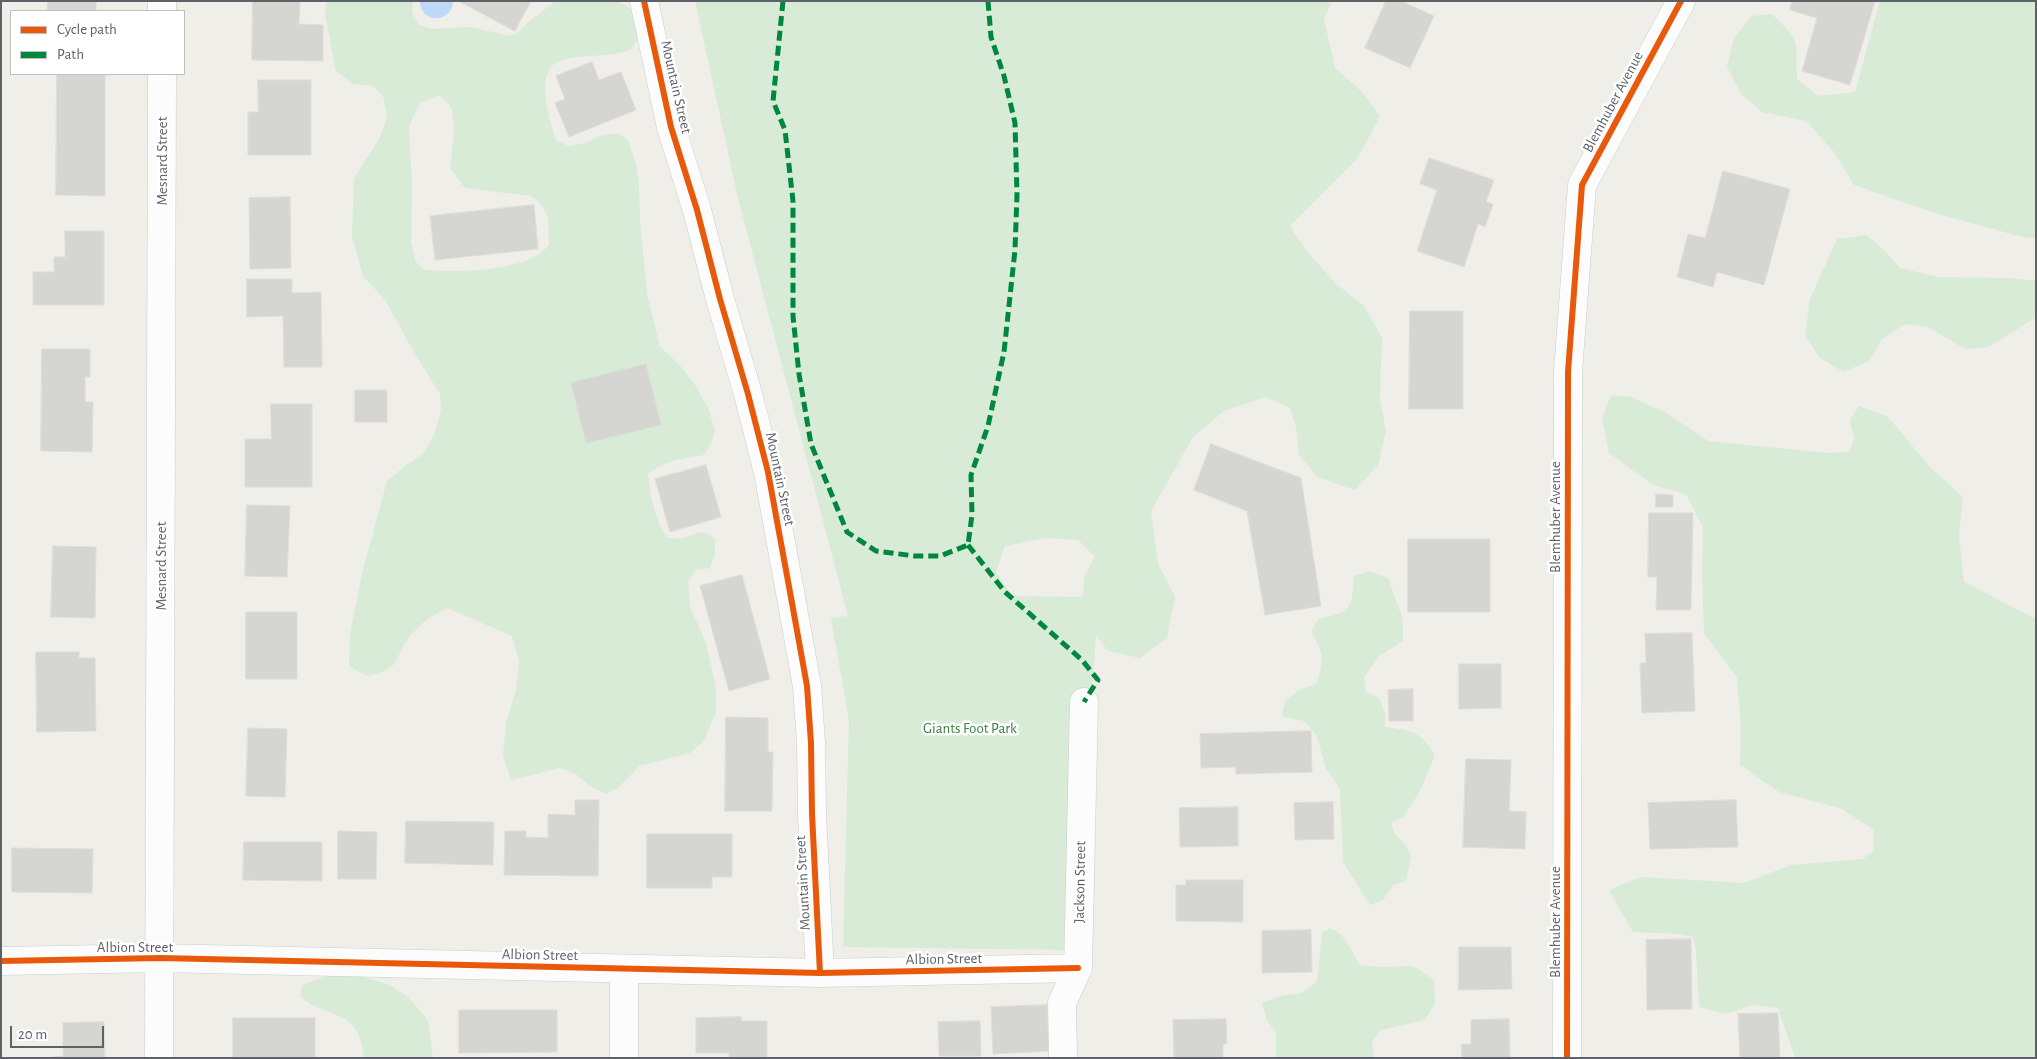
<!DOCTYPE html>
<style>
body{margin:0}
#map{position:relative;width:2037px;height:1059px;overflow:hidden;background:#efeee9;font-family:"Alegreya Sans",sans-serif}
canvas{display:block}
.frame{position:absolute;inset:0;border:2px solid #5e6268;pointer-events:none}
.legend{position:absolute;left:10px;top:10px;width:175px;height:65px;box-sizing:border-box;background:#fff;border:1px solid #bfc0c3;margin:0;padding:6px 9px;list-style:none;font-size:15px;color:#5e6268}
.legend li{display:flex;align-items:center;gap:10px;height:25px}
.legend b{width:25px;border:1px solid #bfc0c3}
.scale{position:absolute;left:10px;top:1026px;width:94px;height:22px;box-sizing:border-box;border:2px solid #5e6268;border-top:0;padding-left:6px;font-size:15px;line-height:18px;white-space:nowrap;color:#5e6268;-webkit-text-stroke:4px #fff;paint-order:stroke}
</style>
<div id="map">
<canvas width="2037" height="1059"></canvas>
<div class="frame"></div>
<ul class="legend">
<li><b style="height:6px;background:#e8590c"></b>Cycle path</li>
<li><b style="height:6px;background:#00873e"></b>Path</li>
</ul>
<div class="scale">20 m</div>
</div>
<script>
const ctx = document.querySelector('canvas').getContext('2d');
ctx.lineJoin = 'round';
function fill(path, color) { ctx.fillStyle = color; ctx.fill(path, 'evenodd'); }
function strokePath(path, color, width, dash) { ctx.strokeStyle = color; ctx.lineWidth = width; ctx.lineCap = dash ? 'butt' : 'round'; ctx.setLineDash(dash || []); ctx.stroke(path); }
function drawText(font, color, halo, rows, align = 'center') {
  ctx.font = font + ' "Alegreya Sans",sans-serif'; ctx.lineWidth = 5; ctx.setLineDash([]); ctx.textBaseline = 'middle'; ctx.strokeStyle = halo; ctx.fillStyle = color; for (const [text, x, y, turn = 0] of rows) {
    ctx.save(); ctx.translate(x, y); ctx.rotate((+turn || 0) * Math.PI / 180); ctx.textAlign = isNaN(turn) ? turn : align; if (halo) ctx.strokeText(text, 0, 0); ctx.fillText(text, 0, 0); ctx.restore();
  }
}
const green = new Path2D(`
 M 326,1 L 413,1 L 412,12 L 419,25 L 432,29 L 471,27 L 510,36 L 519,32 L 526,24 L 554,2 L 618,1 L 631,9 L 638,26 L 638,40 L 630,50 C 621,52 612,55 603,55 C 588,57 572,55 558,62 C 534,72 550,124 557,141 L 569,146 L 585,143 L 599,136 L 617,133 L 628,140 L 636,164 L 639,186 L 640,220 L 647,294 L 660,347 L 679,364 L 695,385 L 708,408 L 715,430 L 712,442 L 704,455 C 683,458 665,461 648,474 C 651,497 654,518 667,538 C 672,538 679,539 684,538 C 698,534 700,527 715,539 L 715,554 L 710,568 L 696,570 L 688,582 L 690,607 L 706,643 L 716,688 L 716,713 L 703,742 L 690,753 L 639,766 L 619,787 L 606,794 L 589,785 L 576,774 L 560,768 L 511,780 L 503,755 L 506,723 L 516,690 L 519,661 L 512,636 L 447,608 C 431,616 422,622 410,636 C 392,659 404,668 367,676 L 349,666 L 350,633 L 362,574 L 387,481 L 406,465 L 423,454 L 434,435 L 441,410 L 440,394 L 411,347 L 386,301 L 363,276 L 352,236 L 354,179 L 379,139 L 385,124 L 387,113 L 383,96 L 373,86 L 353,84 L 336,71 L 325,15 ZM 439,95 L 452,108 L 454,132 L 450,168 L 465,188 L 531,196 L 540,203 L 548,217 L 549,245 C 545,249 540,254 534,257 C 504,272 458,272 424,270 L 416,262 L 411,242 L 412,186 L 409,126 L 420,103 Z
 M 695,1 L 1332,1 L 1324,19 L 1335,68 L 1361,91 L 1380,116 L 1358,158 L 1290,226 L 1305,249 L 1336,284 L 1363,305 L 1382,337 L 1380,399 L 1386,431 L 1378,465 L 1355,490 L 1317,477 L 1299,455 L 1296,427 L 1290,408 L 1266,397 L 1224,411 L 1193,437 L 1151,511 L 1158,564 L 1175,597 L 1167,638 L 1140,658 L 1108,651 L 1096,635 L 1076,950 L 843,947 L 849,721 L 831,618 L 848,616 L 738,198 ZM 1046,538 L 1078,540 L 1095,557 L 1084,577 L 1083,597 L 1012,596 L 996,572 L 1005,546 Z
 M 1880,1 L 2036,1 L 2036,237 L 2026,238 L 1935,213 L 1854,185 L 1834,152 L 1806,121 L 1762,112 L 1742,95 L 1727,67 L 1734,38 L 1752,16 L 1772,14 C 1801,42 1796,41 1797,79 L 1818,96 L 1855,92 Z
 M 1866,235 L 1884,250 L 1900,268 L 1938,277 L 2009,278 L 2036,281 L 2036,317 L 1989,347 L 1965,349 L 1928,327 L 1905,324 L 1882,339 L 1869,361 L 1843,372 L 1819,357 L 1805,335 L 1810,299 L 1837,239 Z
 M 1611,395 L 1631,397 L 1666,413 L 1708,441 L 1828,453 L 1849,452 L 1854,439 L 1850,420 L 1859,406 L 1888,417 L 1931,468 L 1963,497 L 1959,536 L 1964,582 L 2036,619 L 2036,1058 L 1795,1058 L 1778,1008 L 1753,1005 L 1726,1014 L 1699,1007 L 1696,950 L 1693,937 L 1679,934 L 1633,932 L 1609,890 L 1641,877 L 1744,883 L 1791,865 L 1863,859 L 1874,850 L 1873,829 L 1840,808 L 1779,792 L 1740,765 L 1741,726 L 1737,677 L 1704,633 L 1702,574 L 1703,528 L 1686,494 L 1653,485 L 1609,453 L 1602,419 Z
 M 1369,571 L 1388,578 L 1403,620 L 1403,641 L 1379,656 L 1364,678 L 1366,692 L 1378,697 L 1385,712 L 1385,727 C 1412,731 1421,731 1435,755 L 1420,791 L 1404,816 L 1391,823 L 1395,834 L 1404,843 L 1411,856 L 1406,881 L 1393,885 L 1383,900 L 1370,905 L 1343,862 L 1340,789 L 1326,768 L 1316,734 L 1304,721 L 1282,717 L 1285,701 L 1299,690 L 1317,683 C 1324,660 1324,652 1311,632 L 1318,619 C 1351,612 1352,610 1354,576 Z
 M 1330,928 C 1346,934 1351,951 1360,965 L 1380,967 L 1413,966 L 1434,980 L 1435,1003 L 1425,1020 L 1381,1030 L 1372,1042 L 1374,1058 L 1276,1058 L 1276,1032 L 1267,1021 L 1262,1003 L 1280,996 L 1301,993 L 1317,982 L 1322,933 Z
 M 354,974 L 390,985 L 409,998 L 428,1020 L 433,1058 L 364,1058 C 360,1008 330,1020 300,997 L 302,985 L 324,977 Z`);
const water = new Path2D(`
 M 420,1 L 453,1 C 452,24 420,24 420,1 Z`);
const building = new Path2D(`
 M 48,1 L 96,1 L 96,11 L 48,11 Z
 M 253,1 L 300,1 L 299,24 L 323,25 L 323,61 L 252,60 Z
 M 459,1 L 531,1 L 515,31 Z
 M 1386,1 L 1401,1 L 1434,16 L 1410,68 L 1365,48 Z
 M 1792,1 L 1875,1 L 1850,85 L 1802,71 L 1817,18 L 1790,10 Z
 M 592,62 L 599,80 L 621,72 L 636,110 L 569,137 L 555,103 L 565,99 L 556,76 Z
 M 57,74 L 105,74 L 105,196 L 56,195 Z
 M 258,80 L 311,80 L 311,155 L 248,155 L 248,112 L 258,112 Z
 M 1429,158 L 1494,180 L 1486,202 L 1493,204 L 1485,227 L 1478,224 L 1464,267 L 1417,251 L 1437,190 L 1420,184 Z
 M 1723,171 L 1790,189 L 1764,285 L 1717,272 L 1713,287 L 1677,277 L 1688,234 L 1705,238 Z
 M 290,197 L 291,268 L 250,269 L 249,198 Z
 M 534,205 L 538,249 L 435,260 L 430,216 Z
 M 65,231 L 104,231 L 104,305 L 33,305 L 33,272 L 54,272 L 54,257 L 65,257 Z
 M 247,279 L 292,279 L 292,293 L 321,292 L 322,367 L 284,367 L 283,316 L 247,317 Z
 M 1410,311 L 1463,311 L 1463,409 L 1409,409 Z
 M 42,349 L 90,349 L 90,377 L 85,377 L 85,402 L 93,402 L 92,452 L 41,451 Z
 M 646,364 L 661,425 L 586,443 L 571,383 Z
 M 355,390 L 387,390 L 387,422 L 355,422 Z
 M 271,404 L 312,404 L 312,487 L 245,487 L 245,439 L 271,439 Z
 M 1211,444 L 1301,478 L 1321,606 L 1265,615 L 1247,511 L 1194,490 Z
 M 706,465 L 721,517 L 670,532 L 655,479 Z
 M 1656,494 L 1673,495 L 1673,507 L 1656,507 Z
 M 247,505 L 290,506 L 287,577 L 245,576 Z
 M 1649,513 L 1693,513 L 1691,610 L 1656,610 L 1657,577 L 1648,577 Z
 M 1408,539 L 1490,539 L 1490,612 L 1408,612 Z
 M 53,546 L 96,547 L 95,618 L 51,617 Z
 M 742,575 L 770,679 L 729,691 L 700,586 Z
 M 246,612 L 297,612 L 297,679 L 246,679 Z
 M 1692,633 L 1695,711 L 1642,713 L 1640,663 L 1646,663 L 1645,634 Z
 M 36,652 L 79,652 L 79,658 L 95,658 L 96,731 L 37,732 Z
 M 1459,664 L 1501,664 L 1501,708 L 1459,709 Z
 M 1413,689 L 1413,721 L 1389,721 L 1388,690 Z
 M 726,717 L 768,718 L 768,752 L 773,752 L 772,811 L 725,811 Z
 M 248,728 L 287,729 L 285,797 L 246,796 Z
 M 1311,731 L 1312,772 L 1236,774 L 1236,767 L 1201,768 L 1200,734 Z
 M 1466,759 L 1511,760 L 1509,811 L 1526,812 L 1525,849 L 1463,847 Z
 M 575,800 L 599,800 L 598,876 L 504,875 L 505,831 L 526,831 L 526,837 L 548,838 L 548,814 L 575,815 Z
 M 1736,800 L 1738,847 L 1650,849 L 1648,803 Z
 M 1333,802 L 1334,839 L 1295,840 L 1294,803 Z
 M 1238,807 L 1238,846 L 1180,847 L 1179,808 Z
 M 406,821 L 494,822 L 493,865 L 405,863 Z
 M 338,831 L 377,832 L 376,879 L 338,879 Z
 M 647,834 L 732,834 L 732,877 L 712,877 L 712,888 L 647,888 Z
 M 244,842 L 322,842 L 322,881 L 243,880 Z
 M 12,848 L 93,849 L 92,893 L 12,892 Z
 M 1186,880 L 1243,880 L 1243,922 L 1176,921 L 1176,885 L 1186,885 Z
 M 1311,930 L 1312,972 L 1262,973 L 1262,931 Z
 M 1691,939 L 1692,1009 L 1647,1010 L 1646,940 Z
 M 1459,947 L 1511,947 L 1512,989 L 1459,990 Z
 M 1047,1005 L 1049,1051 L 993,1054 L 991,1007 Z
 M 459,1010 L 557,1010 L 557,1052 L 459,1053 Z
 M 1778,1013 L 1780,1058 L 1740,1058 L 1738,1014 Z
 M 741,1017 L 742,1021 L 767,1021 L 767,1058 L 729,1058 L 729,1053 L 696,1053 L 696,1018 Z
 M 233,1018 L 315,1018 L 315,1058 L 233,1058 Z
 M 1226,1019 L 1227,1044 L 1223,1044 L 1223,1058 L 1174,1058 L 1173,1020 Z
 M 1509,1019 L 1510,1058 L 1462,1058 L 1461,1044 L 1471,1044 L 1471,1020 Z
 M 980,1021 L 981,1056 L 939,1056 L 938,1022 Z
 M 104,1022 L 105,1058 L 44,1058 L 63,1056 L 63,1023 Z`);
const street = new Path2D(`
 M 644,1 L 671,127 L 697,210 L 720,299 L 748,394 L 768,472 L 792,603 L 807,686 L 811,743 L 812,814 L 820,973
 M 162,11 L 162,1
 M 1,961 L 160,958 L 820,973 L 1078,968
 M 159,1058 L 162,74
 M 624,1058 L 624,970
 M 1063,1058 L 1062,1003 L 1078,968 L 1084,702
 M 1567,1058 L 1568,372 L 1582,185 L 1681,1`);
const quiet = new Path2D(`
 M 783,1 L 773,101 L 785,130 L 793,201 L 793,316 L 799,374 L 811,444 L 847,532 L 876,551 L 915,556 L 940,556 L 968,545 L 972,515 L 971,475 L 988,426 L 1004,352 L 1015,250 L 1017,195 L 1015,123 L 1004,76 L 991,37 L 988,1
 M 968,545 L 1005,592 L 1082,660 L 1098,680 L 1084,702`);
const cycleway = new Path2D(`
 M 644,1 L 671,127 L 697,210 L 720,299 L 748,394 L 768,472 L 792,603 L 807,686 L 811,743 L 812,814 L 820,973
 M 1,961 L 160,958 L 820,973 L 1078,968
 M 1567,1058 L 1568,372 L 1582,185 L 1681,1`);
const streetNames = [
 ["Mountain Street",676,87,77],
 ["Blemhuber Avenue",1613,102,-62],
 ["Mesnard Street",162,161,-90],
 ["Mountain Street",780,479,78],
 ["Blemhuber Avenue",1555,517,-90],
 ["Mesnard Street",161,566,-90],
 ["Jackson Street",1080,882,-89],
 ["Mountain Street",803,883,-93],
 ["Blemhuber Avenue",1555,922,-90],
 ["Albion Street",135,947],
 ["Albion Street",540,955,1],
 ["Albion Street",944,959,-1]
];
const parkNames = [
 ["Giants Foot Park",970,728]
];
fill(green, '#d7ebd7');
fill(water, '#bedaf8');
fill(building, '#d5d5d2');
strokePath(building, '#deddd8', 1);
strokePath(street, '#cccccb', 29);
strokePath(street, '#fdfcfc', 28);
strokePath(quiet, '#00873e', 5, [10, 5]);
strokePath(cycleway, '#e8590c', 6);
drawText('15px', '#5e6268', '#fff', streetNames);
drawText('15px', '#33823f', '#fff', parkNames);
</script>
